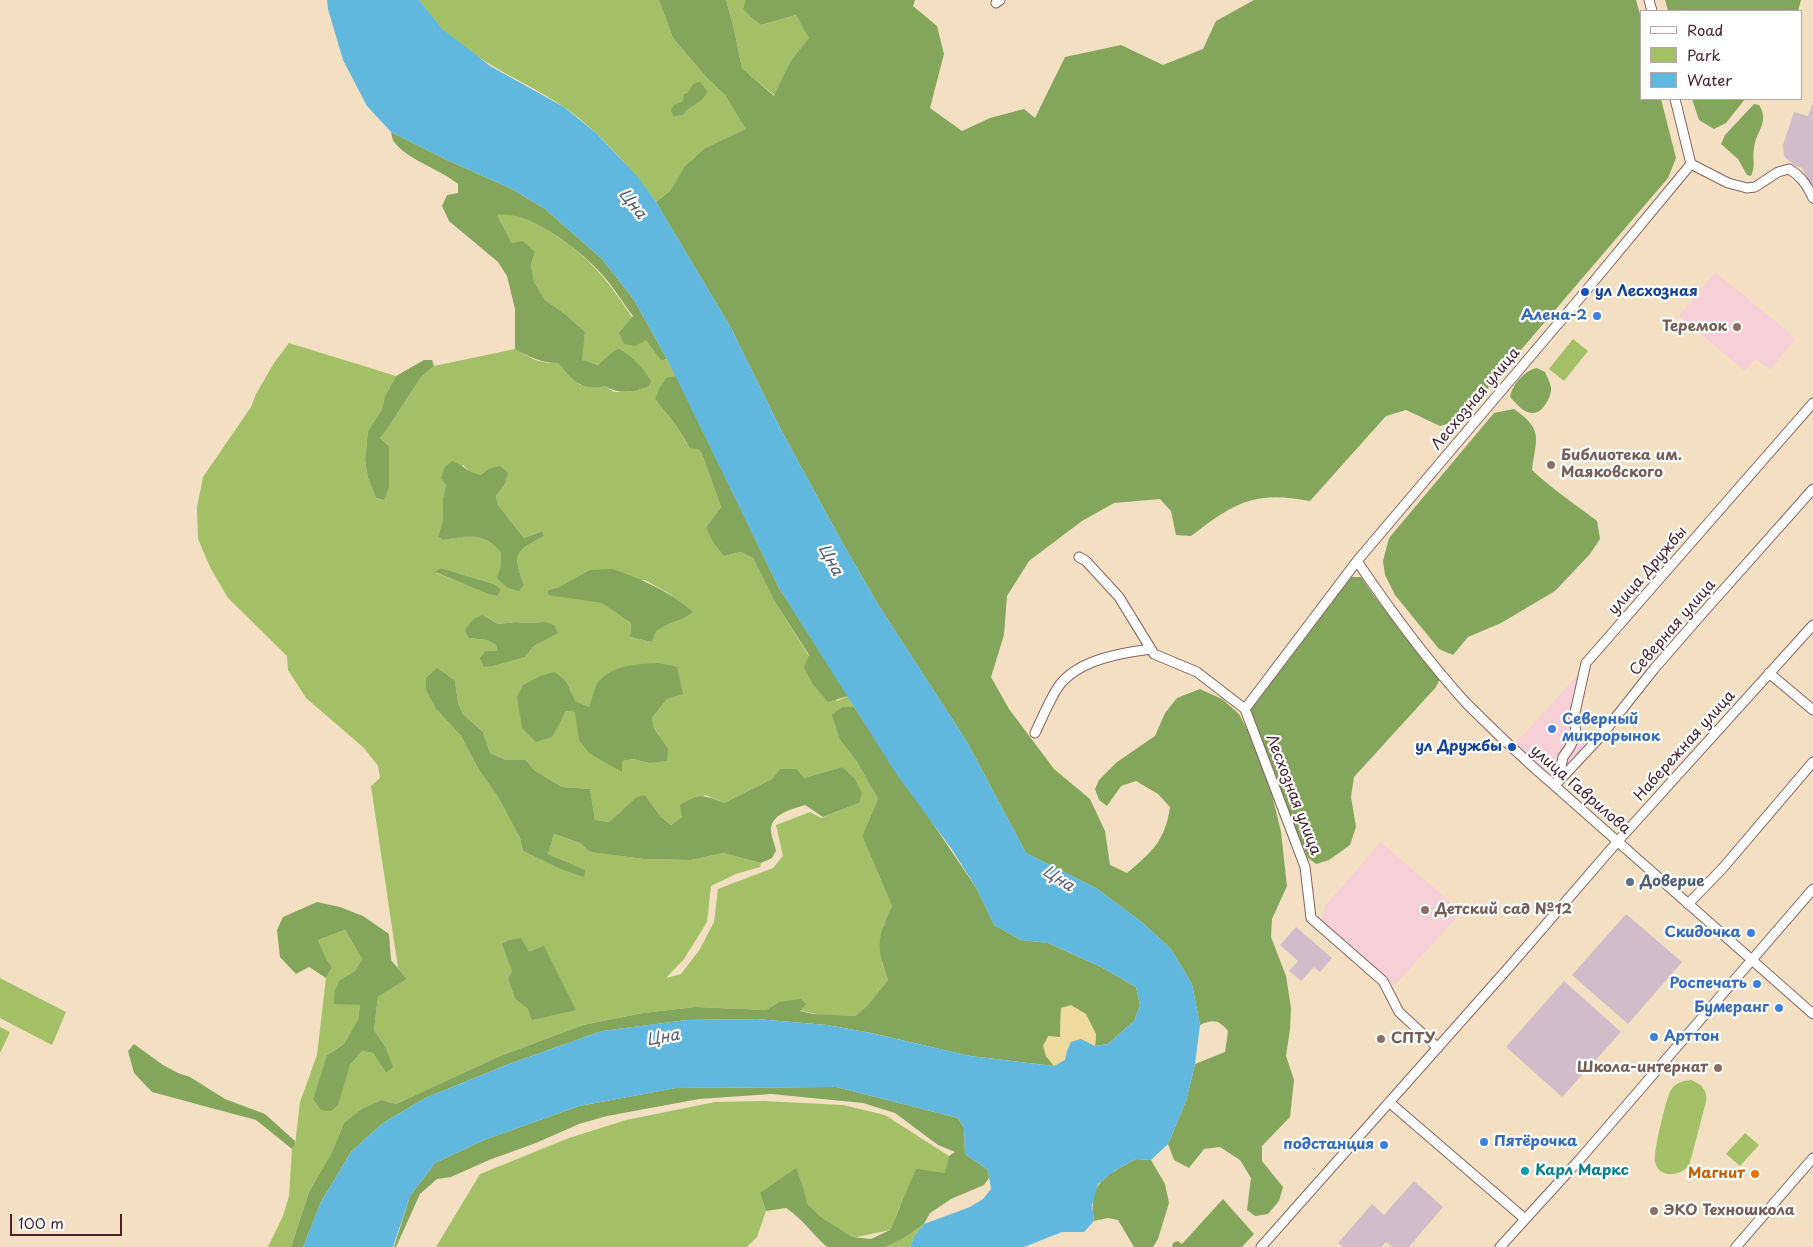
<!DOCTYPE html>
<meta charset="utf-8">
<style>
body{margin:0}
#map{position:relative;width:1813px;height:1247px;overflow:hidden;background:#f3e0c3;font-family:"Playpen Sans",sans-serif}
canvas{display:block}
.legend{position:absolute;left:1640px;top:10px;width:162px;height:90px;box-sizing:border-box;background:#fff;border:1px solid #b7a5aa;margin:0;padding:6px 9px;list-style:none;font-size:15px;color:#4a1f2b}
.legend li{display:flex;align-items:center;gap:10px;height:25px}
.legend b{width:25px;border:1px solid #b7a5aa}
.scale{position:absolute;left:10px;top:1214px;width:112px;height:22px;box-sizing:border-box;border:2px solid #4a1f2b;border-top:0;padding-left:6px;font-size:15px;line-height:18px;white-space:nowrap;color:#4a1f2b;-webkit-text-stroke:4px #fff;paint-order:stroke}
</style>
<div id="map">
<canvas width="1813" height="1247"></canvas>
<ul class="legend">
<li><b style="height:6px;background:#fff"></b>Road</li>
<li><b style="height:14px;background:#a4c067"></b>Park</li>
<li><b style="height:14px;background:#61b8de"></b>Water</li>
</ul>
<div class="scale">100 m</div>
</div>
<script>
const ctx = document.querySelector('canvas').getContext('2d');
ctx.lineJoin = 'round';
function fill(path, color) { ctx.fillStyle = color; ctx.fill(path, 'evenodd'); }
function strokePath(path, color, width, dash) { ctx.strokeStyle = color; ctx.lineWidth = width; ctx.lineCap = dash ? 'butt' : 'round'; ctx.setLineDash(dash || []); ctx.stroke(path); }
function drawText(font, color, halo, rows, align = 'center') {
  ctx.font = font + ' "Playpen Sans",sans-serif'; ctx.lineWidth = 4.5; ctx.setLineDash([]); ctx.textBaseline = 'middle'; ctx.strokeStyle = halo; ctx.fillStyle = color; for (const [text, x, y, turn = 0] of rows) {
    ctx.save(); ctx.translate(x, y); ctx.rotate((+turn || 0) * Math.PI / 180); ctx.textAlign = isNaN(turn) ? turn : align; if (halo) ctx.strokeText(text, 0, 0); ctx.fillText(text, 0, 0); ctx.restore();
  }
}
const built = new Path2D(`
 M 1715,272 L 1796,338 L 1770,370 L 1755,359 L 1745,371 L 1679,316 Z
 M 1577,676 L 1582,680 L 1577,733 L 1591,745 L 1555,786 L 1512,747 Z
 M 1381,842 L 1462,912 L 1394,986 L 1320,922 L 1325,906 Z`);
const industrial = new Path2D(`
 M 1813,102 L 1813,189 L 1802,168 L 1793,165 L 1784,156 L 1783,145 L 1794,112 L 1808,116 Z
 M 1626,914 L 1682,962 L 1628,1024 L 1572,975 Z
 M 1296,927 L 1332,958 L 1320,972 L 1314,967 L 1301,981 L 1289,971 L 1298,961 L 1280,945 Z
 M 1564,981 L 1621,1032 L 1562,1097 L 1506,1047 Z
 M 1414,1181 L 1443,1207 L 1409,1247 L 1392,1247 L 1386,1242 L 1381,1247 L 1343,1247 L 1338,1243 L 1372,1204 L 1384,1215 Z`);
const green = new Path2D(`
 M 419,0 L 659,0 L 673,38 L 707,78 L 725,95 L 747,129 L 705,148 L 684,167 L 670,191 L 656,202 C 630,168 600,132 564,107 C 523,80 480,64 442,30 C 433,21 426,10 419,0 Z
 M 726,0 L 745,0 L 743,9 L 761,25 L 796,15 L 810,38 L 790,62 L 775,96 L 742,68 L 734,29 Z
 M 506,213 C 522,216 538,224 552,233 C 607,267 626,311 661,361 L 667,359 L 676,376 L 666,379 L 655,399 L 675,424 L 687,444 L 698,449 L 702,454 L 721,507 L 706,527 L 724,556 L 741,552 L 753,558 L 775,602 L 837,701 L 848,696 L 854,707 L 842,707 L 840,740 L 857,762 L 878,799 L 862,836 L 892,906 L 883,926 L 882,963 L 888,980 L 867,1006 L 855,1016 C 824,1015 809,1016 779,1002 L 766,1010 L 695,1007 L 643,1013 L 583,1025 L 500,1056 L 396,1104 L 382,1100 L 344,1123 L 332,1152 L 309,1192 L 291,1247 L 268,1247 L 283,1216 L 289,1196 L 292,1149 L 295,1145 L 300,1102 L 317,1055 L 326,978 L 332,967 L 327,960 L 318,940 L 345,930 L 362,959 L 355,971 L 340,980 L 360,1005 L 358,1019 L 344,1044 L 328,1054 L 313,1099 L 343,1083 L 350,1065 L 362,1051 L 373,1053 L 386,1073 L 385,1046 L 374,1030 L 378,997 L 407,979 L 398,968 L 371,786 L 380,778 L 378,766 L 364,748 L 306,698 L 288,670 L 287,656 L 228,598 L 210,567 L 198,539 L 197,507 L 203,477 L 251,407 L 256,394 L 274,363 L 289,343 L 396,376 L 385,396 L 382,409 L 368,431 L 365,460 L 368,478 L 376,498 L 384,500 L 389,471 L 389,446 L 380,438 L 386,431 L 421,377 L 434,366 L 515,349 L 535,360 L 548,363 L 558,363 L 580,385 L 605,386 L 614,392 L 629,392 L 648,387 L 611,353 L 598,365 L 581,360 L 585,332 L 565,314 L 545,300 L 534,282 L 531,265 L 535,252 L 512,243 L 497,215 ZM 463,465 L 472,474 L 481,475 L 488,469 L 505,484 L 496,496 L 498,505 L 524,538 L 541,531 L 544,536 C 515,552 512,552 524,585 L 501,566 L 501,551 C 482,531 469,536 443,540 L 438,537 L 443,519 L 443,498 L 446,485 ZM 441,568 L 494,584 L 497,596 L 436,573 ZM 645,580 L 668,593 L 693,612 C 683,622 667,621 657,631 C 655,633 653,639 652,642 L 630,637 L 631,623 L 603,603 L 548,590 L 559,587 L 571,581 ZM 483,615 L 498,624 L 516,622 L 525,623 L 544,622 L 543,641 L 534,646 L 525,657 L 497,651 L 496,645 L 487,640 L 469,638 ZM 455,681 L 458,703 L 463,714 L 483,732 L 490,753 L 506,760 L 526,760 L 534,770 L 562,787 L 590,789 L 595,820 L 609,822 L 621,811 L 645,795 L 661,817 L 671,825 L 682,817 L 705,795 L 724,803 L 772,779 L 780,769 L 804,778 L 842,767 L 859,803 L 821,818 L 810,812 L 776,825 L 783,856 L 773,868 L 718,889 L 714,922 L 700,949 L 681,974 L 666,978 L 684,959 L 707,922 L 711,886 L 736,874 L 760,867 L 761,863 L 723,853 L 691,860 L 644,859 L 607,854 L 590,852 L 580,843 L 554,834 L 548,854 L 584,870 L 558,868 L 523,851 L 520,838 L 498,797 L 479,770 L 461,736 L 437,710 ZM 570,688 L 574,701 L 589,707 L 594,693 L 667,699 L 652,718 L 654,728 L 659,735 L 649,763 L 633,759 L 622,761 L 622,771 L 575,712 L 566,711 L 561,720 ZM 512,971 L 528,1009 L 515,999 L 508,979 Z
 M 1573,339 L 1588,351 L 1564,381 L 1549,369 Z
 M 0,978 L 66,1012 L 52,1045 L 0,1018 Z
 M 0,1027 L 10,1032 L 0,1053 Z
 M 1691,1080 C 1702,1084 1708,1091 1706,1102 L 1689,1166 C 1680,1176 1659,1179 1655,1162 C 1653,1153 1666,1098 1671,1090 C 1676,1082 1683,1081 1691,1080 Z
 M 764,1101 L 843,1105 L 885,1115 L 949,1156 L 946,1173 L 900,1206 L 890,1230 L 852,1238 L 821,1217 L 806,1204 L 804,1190 L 760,1193 L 766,1211 L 757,1237 L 747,1247 L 436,1247 L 480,1174 L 569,1138 L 626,1120 L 715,1102 Z
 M 1745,1133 L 1759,1145 L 1740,1166 L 1726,1154 Z
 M 924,1224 L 914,1237 L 910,1247 L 885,1247 L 904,1238 Z`);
const forest = new Path2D(`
 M 659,0 L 726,0 L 734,29 L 742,68 L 774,96 L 790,62 L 809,38 L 796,15 L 761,25 L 751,17 L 743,9 L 745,0 L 915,0 L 913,6 L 937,26 L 944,54 L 930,108 L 962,131 L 990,118 L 1024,109 L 1035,118 L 1065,57 L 1121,45 L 1163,65 L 1203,49 L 1216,21 L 1254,0 L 1636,0 L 1642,21 L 1642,99 L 1661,99 L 1676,158 L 1668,178 L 1461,420 L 1440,426 L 1406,410 L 1386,416 L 1310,501 C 1254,490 1234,503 1191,536 L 1176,535 L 1171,511 L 1160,499 L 1114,503 L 1082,521 L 1029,561 L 1007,596 L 1004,635 L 991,677 L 1009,709 L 1054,769 L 1090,799 L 1105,831 L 1110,865 L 1127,873 C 1152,852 1165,841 1170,807 L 1158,794 L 1136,781 L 1121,786 L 1107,806 L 1099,800 L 1095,789 L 1099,780 L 1117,762 L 1155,736 L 1165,713 L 1177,698 L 1200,689 L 1222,699 L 1239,714 L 1254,743 L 1270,786 L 1281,832 L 1287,886 L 1272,919 L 1271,937 L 1286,976 L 1291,1008 L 1290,1029 L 1286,1056 L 1294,1080 L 1290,1117 L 1262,1146 L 1262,1161 L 1283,1187 L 1279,1201 L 1268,1214 L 1255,1216 L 1247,1210 L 1251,1178 L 1240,1160 L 1220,1147 L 1204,1149 L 1189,1168 L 1174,1160 L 1168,1144 L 1186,1101 L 1195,1064 L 1225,1052 L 1228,1031 C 1219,1020 1213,1019 1200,1025 L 1192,984 L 1171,949 L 1144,924 L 1096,888 L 1026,853 L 967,742 L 879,606 L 843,544 L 781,430 L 731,328 L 656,202 L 670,191 L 684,167 L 705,148 L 746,129 L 725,95 L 707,78 L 673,38 Z
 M 1665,0 L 1801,0 L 1798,11 L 1668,11 Z
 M 700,82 L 707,91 C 703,104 690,104 683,115 L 673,116 L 671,110 L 674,105 L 683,101 L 684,94 L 688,93 C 691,86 693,83 700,82 Z
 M 1692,99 L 1745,99 L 1726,123 L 1714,129 L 1699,120 Z
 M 1754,104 L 1759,105 C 1770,122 1756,131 1754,148 C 1752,158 1756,166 1751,176 L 1747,175 L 1738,159 L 1721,144 L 1725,135 Z
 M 391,132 L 447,160 L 512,189 L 545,209 L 602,259 L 634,300 L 667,359 L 661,361 L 646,340 L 635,346 L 624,344 L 619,333 L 633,316 C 621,300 611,283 597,269 C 577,248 527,209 497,215 L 512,243 L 523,241 L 535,252 L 531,265 L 534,282 L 545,300 L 565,314 L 585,332 L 582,360 L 598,365 L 611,353 L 619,349 C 634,357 642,367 651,381 L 648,387 C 632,392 620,395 605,386 C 580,391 573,380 558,363 C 541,363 530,357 515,349 L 515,309 L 507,276 L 498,262 L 449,221 L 442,206 L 447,195 L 458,193 L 458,184 C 440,169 408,160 395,143 C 392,140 392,136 391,132 Z
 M 424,360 L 432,360 L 434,366 L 421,377 L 386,431 L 380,438 L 389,446 L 389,487 L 384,500 L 376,498 L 368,478 L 365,460 L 368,431 L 382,409 L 385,396 L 396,376 Z
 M 1537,368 L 1545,372 C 1547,377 1550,382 1551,387 C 1552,396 1543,414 1532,413 C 1523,413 1516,403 1510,397 C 1512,385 1525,370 1537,368 Z
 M 676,376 L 779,588 L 848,696 L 828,702 L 813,684 L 804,668 L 809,655 L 775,602 L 753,558 L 741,552 L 724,556 L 713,542 L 706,527 L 721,507 L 702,454 L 698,449 L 690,448 L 675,424 L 655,399 L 659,389 L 666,378 Z
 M 1514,409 C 1544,430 1536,438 1532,470 C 1552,489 1575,504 1597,521 L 1600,539 L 1590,554 L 1555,591 L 1501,623 L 1468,637 L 1453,655 L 1439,649 L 1395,595 L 1385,575 L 1383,561 L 1389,538 L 1494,413 Z
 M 452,461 C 465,466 468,473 481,475 L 488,469 L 500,466 L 508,473 L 505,484 L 496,496 L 498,505 L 524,538 L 542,531 L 544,536 C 515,552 512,552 524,585 L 519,591 L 508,588 L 497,578 L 501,566 L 501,552 C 483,531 468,536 443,540 L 438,537 L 443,519 L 443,498 L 446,485 L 441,478 L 445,467 Z
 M 441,568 L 494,584 L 501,590 L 497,596 L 489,594 L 435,572 Z
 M 612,569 C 642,579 669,591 693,612 C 683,622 668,621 657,631 C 655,633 653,639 652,642 L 630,637 L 631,623 L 602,603 L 548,595 L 548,590 L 559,587 L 590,570 Z
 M 1351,577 L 1361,577 L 1374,596 L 1440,679 L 1436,687 L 1354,777 L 1351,797 L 1356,827 L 1350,845 L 1329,860 L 1316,864 L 1308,858 L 1298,835 L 1250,709 L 1253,692 Z
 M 483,615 L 498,624 L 516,622 L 525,623 L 544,622 L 554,625 L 558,633 L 534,646 L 525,657 L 492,666 L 484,667 L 480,658 L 486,651 L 497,651 L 496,645 L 487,640 L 469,638 L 465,631 C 469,623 474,617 483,615 Z
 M 658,663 L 677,667 L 683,694 L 667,699 L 652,718 L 654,728 L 668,749 L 667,761 L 649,763 L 633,759 L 622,761 L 622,772 L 589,753 L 579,740 L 575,712 L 566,711 L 552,737 L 536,742 L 522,728 L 517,697 L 523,685 L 540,676 L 554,672 C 567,679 570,689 575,701 L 589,707 C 592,699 594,688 599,681 C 613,665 638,664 658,663 Z
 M 437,668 L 455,681 L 458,703 L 463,714 L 483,732 L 490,753 L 506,760 L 526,760 L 534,770 L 562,787 L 590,789 L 595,820 L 609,822 L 637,797 L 645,795 L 661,817 L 671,825 L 682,817 L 680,805 C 700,793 704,795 724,803 L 772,779 L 780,769 L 796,769 L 804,778 L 842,767 L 854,778 L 862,793 L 859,803 L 823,817 L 805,805 C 793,809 773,813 771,828 C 770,834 775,844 776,851 L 772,858 L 761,863 L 723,853 L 691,860 L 644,859 L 590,852 L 580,843 L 554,834 L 548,854 L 585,870 L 584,877 L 558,868 L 523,851 L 520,838 L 498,797 L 479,770 L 461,736 L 437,710 L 426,690 L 426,678 Z
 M 842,707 L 854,707 L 977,889 L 994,925 L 1021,940 L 1048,943 L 1101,967 L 1136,987 L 1140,1005 L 1134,1021 L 1108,1044 L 1095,1046 L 1096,1034 L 1061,1008 L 1060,1037 L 1046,1056 L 1054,1066 L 970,1056 L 871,1033 L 827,1025 L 757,1019 L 687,1020 L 602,1031 L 509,1064 L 425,1098 L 383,1123 L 351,1152 L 321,1202 L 303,1247 L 291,1247 L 309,1192 L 332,1152 L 344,1123 L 362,1109 L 382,1100 L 396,1104 L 500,1056 L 583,1025 L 643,1013 L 695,1007 L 766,1010 L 779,1002 L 801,999 L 806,1004 L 800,1011 L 813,1014 L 855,1016 L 867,1006 L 888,980 C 876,946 877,938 892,906 L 862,836 L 878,799 L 857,762 L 840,740 L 832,715 Z
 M 317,902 L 340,907 L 363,916 L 389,934 L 391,960 L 407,979 L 378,997 L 374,1030 L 385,1046 L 393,1067 L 386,1073 L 373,1053 L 362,1051 L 350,1065 L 338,1105 L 331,1111 L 321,1110 L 313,1099 L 327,1055 L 344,1044 L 358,1019 L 360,1005 L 334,1004 L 335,990 L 340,980 L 355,971 L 362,959 L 345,930 L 318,940 L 327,960 L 332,967 L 326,978 L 309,967 L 296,974 L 280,957 L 277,930 L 283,917 Z
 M 521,938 L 529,952 L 544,946 L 576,1010 L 532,1020 L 528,1009 L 515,999 L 508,979 L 512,971 L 502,944 L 509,940 Z
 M 134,1044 L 163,1065 L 178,1073 L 190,1077 L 225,1099 L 265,1114 L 295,1141 L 295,1145 L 292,1149 L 256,1120 L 152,1092 L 134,1073 L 128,1051 Z
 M 836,1087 L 958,1118 L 964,1128 L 965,1154 L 988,1170 L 989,1178 L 984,1185 L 951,1199 L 930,1213 L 924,1224 L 904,1238 L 885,1247 L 827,1247 C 813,1235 802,1218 786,1208 L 766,1211 L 760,1193 L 796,1168 L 804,1190 L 807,1204 L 821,1217 L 852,1237 L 871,1239 L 890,1230 L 916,1169 L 945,1173 L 949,1156 L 955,1152 L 938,1145 L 895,1113 L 863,1103 L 771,1094 L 699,1099 L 607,1116 L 579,1124 L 536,1143 L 489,1160 L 451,1177 L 437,1179 L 420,1194 L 396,1247 L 394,1247 L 410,1196 L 435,1163 L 484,1140 L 579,1106 L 676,1088 Z
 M 1136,1159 L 1151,1160 L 1165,1184 L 1169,1203 L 1158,1239 L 1153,1247 L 1134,1247 L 1118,1220 L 1108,1218 L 1094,1221 C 1088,1182 1105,1176 1136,1159 Z
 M 1223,1199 L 1254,1234 L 1242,1247 L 1172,1247 L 1173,1243 L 1178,1241 L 1182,1244 Z`);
const sand = new Path2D(`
 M 1071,1005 L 1086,1014 L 1096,1034 L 1095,1046 L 1081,1039 L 1067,1051 L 1065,1060 L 1054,1066 L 1046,1056 L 1043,1046 L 1048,1036 L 1060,1037 L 1061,1008 Z`);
const water = new Path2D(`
 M 327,0 L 419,0 L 442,29 L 471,51 L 490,66 L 564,107 L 596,133 L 637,176 L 656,202 L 731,328 L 781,430 L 843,544 L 879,606 L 967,742 L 1026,853 L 1096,888 L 1144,924 L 1171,949 L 1192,984 L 1200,1025 L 1195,1064 L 1186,1101 L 1168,1144 L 1151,1160 L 1136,1159 L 1114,1171 L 1098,1184 L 1092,1205 L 1094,1221 L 1084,1232 L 1062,1232 L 1024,1247 L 910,1247 L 914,1237 L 924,1224 L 970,1207 L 983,1199 L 991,1189 L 988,1170 L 965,1154 L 964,1128 L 958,1118 L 836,1087 L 676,1088 L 579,1106 L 484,1140 L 435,1163 L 410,1196 L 393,1247 L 303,1247 L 321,1202 L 351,1152 L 383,1123 L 425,1098 L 509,1064 L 602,1031 L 687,1020 L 757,1019 L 827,1025 L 871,1033 L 970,1056 L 1054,1066 L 1065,1060 L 1067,1051 L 1071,1042 L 1081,1039 L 1095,1046 L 1108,1044 L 1134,1021 L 1140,1005 L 1136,987 L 1101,967 L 1048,943 L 1021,940 L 994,925 L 977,889 L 953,851 L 897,775 L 779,588 L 667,359 L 634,300 L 602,259 L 545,209 L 512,189 L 447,160 L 391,132 L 367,106 L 343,60 L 328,9 Z`);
const minor = new Path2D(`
 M 1649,0 L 1652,11
 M 996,3 L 1000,0
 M 1675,99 L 1691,164
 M 1691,164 L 1728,183 L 1747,188 L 1755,187 L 1778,172 L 1789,169 C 1801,176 1807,185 1813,198
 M 1079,557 L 1086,561 L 1119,597 L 1154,654 L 1197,672 L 1245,709 L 1305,867 L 1311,918 L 1383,981 L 1399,1012 L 1438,1048
 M 1357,561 C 1390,610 1427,660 1467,704 C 1488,725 1509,745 1531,765 L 1813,1014
 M 1769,673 L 1813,710
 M 1245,709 L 1357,561 L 1585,292 L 1691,164
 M 1035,733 C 1042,719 1052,693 1062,682 C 1083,659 1121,653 1151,649
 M 1558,782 L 1563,757 L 1570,747 L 1576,733 L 1574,717 L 1586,663 L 1813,403
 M 1558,782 L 1601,736 L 1654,669 L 1701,615 L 1813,489
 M 1688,904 L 1722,869 L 1813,762
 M 1389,1102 L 1525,1219
 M 1261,1247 L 1510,966 L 1618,841 L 1813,625
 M 1500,1247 L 1580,1159 L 1813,889
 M 1736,1247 L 1813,1158`);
const markers = [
 [1585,292,5,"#1a4fb4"],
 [1597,316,5,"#3f7fe0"],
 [1737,327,5,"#8d6e63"],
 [1551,465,5,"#8d6e63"],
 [1552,729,5,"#3f7fe0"],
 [1512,747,5,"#1a4fb4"],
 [1630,882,5,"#5c6f8a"],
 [1425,910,5,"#8d6e63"],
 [1751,933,5,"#3f7fe0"],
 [1757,984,5,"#3f7fe0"],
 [1779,1008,5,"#3f7fe0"],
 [1654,1037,5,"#3f7fe0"],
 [1381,1039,5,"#8d6e63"],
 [1718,1068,5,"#8d6e63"],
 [1484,1142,5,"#3f7fe0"],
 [1384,1145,5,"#3f7fe0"],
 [1525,1171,5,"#0f9aa8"],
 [1755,1174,5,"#e8710a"],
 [1654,1211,5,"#8d6e63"]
];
const transitNames = [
 ["ул Лесхозная",1595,292],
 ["ул Дружбы",1502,747,"right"]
];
const shopNames = [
 ["Алена-2",1587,316],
 ["Северный",1562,720,"left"],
 ["микрорынок",1562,737,"left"],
 ["Скидочка",1741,933],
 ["Роспечать",1747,984],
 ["Бумеранг",1769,1008],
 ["Арттон",1664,1037,"left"],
 ["Пятёрочка",1494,1142,"left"],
 ["подстанция",1374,1145]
];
const educationNames = [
 ["Теремок",1727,327,"right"],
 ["Библиотека им.",1561,456],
 ["Маяковского",1561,473],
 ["Детский сад №12",1435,910],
 ["СПТУ",1391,1039],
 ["Школа-интернат",1708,1068,"right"],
 ["ЭКО Техношкола",1664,1211]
];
const streetNames = [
 ["Лесхозная улица",1476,399,-50],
 ["улица Дружбы",1648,571,-49],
 ["Северная улица",1673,628,-49],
 ["Набережная улица",1685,746,-48],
 ["улица Гаврилова",1580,790,41],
 ["Лесхозная улица",1293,795,69]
];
const serviceNames = [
 ["Доверие",1640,882]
];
const cultureNames = [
 ["Карл Маркс",1535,1171]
];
const foodNames = [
 ["Магнит",1745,1174]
];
const waterNames = [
 ["Цна",632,204,51],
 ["Цна",830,560,61],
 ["Цна",1058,879,33],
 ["Цна",663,1038,-10]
];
fill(built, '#f6cfd7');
fill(industrial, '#d1bdc9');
fill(green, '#a4c067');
fill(forest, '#83a65c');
fill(sand, '#eeda9e');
fill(water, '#61b8de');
strokePath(minor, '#856360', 11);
strokePath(minor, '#fff', 9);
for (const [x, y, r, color] of markers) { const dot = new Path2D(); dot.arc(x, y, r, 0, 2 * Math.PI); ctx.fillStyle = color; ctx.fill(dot); strokePath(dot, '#fff', 2); }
drawText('bold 15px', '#164399', '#fff', transitNames, 'left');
drawText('bold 15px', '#366cbe', '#fff', shopNames, 'right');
drawText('bold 15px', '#785e54', '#fff', educationNames, 'left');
drawText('15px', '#4a1f2b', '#fff', streetNames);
drawText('bold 15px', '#4e5e75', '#fff', serviceNames, 'left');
drawText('bold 15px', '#0d838f', '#fff', cultureNames, 'left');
drawText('bold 15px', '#c56008', '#fff', foodNames, 'right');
drawText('italic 16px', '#535c73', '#fff', waterNames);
</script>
